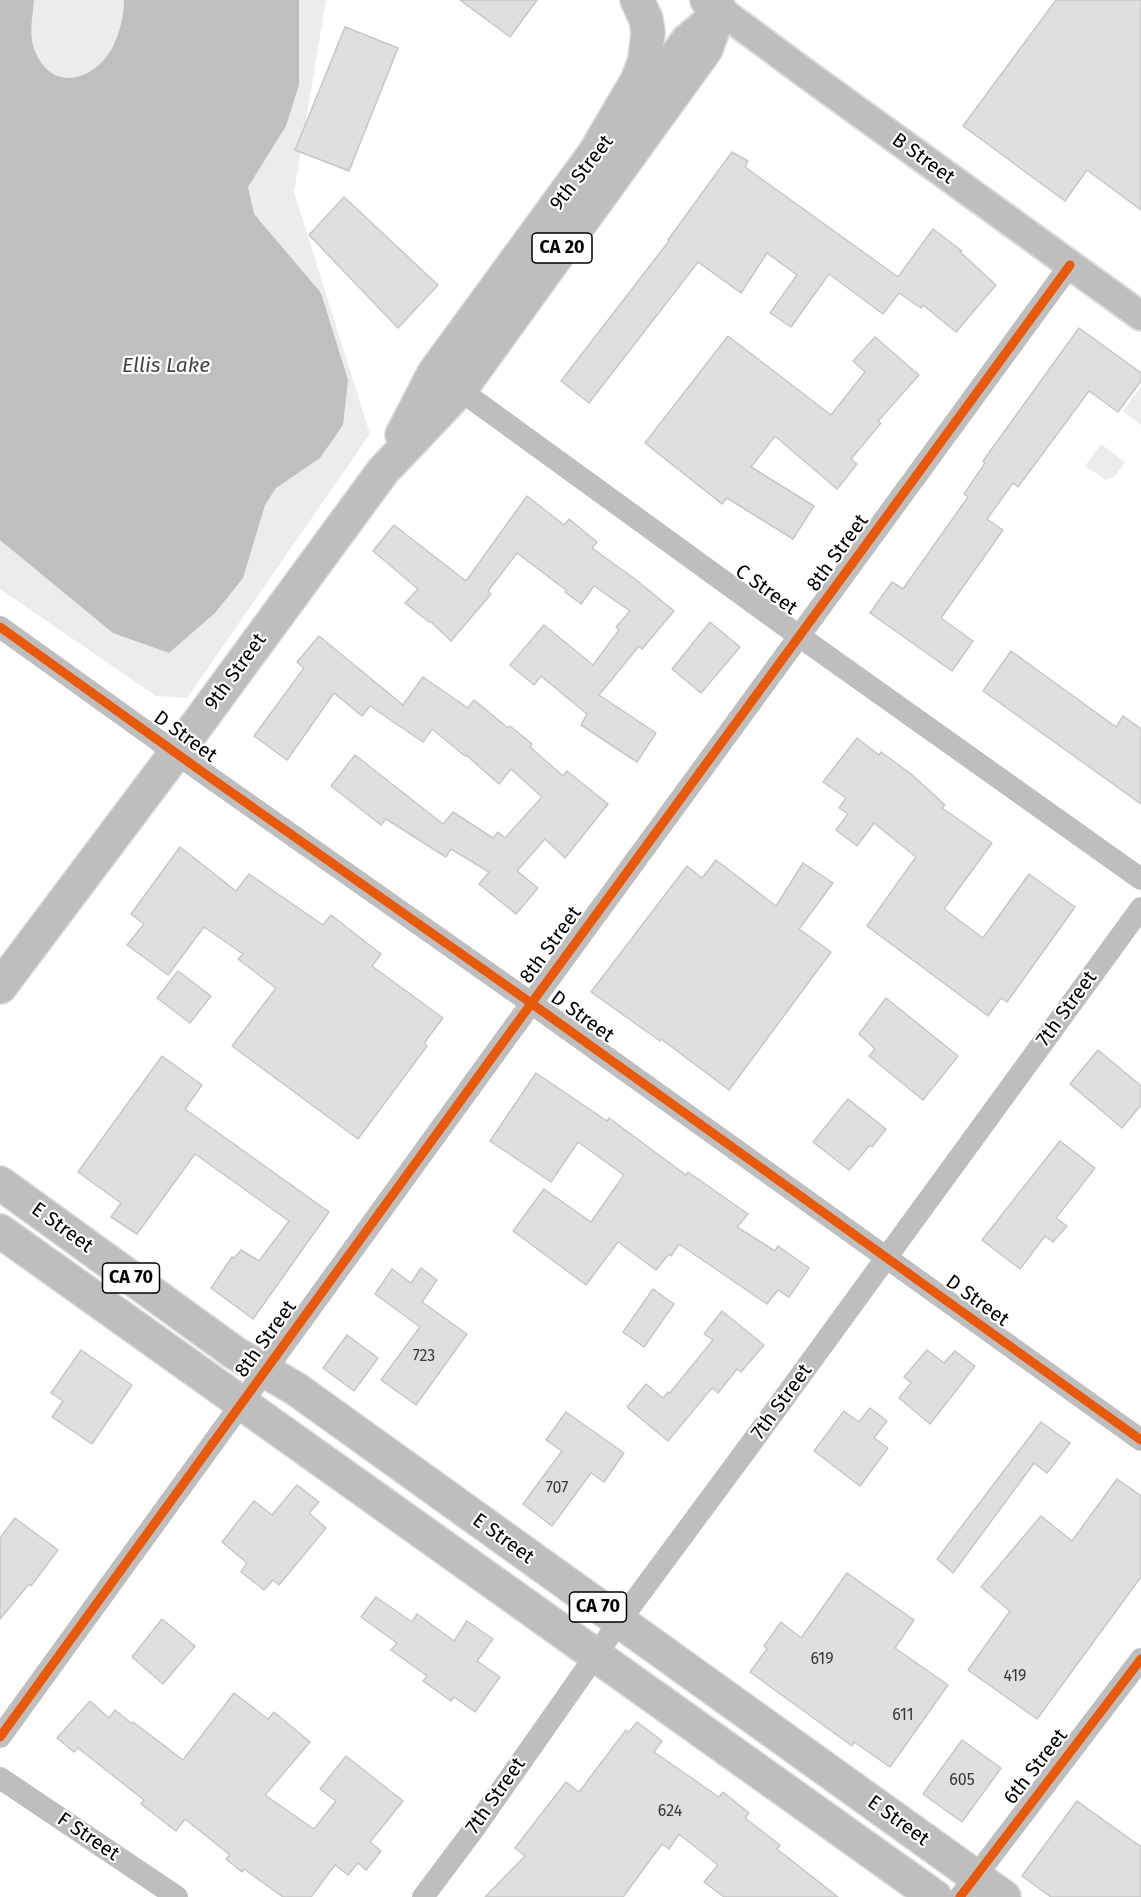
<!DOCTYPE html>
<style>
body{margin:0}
canvas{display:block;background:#fff}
</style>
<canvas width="1141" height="1897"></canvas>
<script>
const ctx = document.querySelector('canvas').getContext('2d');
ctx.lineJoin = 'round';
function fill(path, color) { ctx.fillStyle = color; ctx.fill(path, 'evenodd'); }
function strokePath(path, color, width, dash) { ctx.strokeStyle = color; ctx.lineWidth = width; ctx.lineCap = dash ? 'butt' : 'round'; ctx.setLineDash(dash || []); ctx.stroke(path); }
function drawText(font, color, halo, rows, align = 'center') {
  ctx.font = font + ' "Fira Sans",sans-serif'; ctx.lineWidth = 4.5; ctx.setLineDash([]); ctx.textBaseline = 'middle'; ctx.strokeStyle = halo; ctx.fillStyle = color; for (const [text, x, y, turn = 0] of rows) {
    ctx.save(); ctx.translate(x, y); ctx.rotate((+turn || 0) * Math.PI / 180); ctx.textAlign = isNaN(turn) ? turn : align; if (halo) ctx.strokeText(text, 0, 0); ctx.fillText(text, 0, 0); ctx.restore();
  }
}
const green = new Path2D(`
 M 0,0 L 326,0 L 294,192 L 370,434 L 187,698 L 156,696 L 0,589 Z
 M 1141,387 L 1141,425 L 1123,411 Z
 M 1101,444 L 1125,462 L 1115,476 L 1106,480 L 1085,466 Z`);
const water = new Path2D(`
 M 0,0 L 34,0 C 33,13 30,29 32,41 C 40,79 73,90 101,63 C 116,49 124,21 124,0 L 299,0 L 299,85 L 286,126 L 248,187 L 254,214 L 321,293 L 348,380 L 343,425 L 320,458 L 276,488 L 265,505 L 243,578 L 215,613 L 169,653 L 113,633 L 0,540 Z`);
const building = new Path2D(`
 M 460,0 L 537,0 L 510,37 Z
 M 1056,0 L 1141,0 L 1141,210 L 1087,170 L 1065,201 L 963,126 Z
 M 345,27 L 398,48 L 349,171 L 295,150 Z
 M 732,152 L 748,161 L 745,167 L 898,277 L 933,229 L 962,251 L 960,252 L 996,285 L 956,332 L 923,305 L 921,308 L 899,293 L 883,314 L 829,274 L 791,327 L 770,313 L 797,275 L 767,253 L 741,293 L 698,262 L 589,403 L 561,381 L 669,241 L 668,240 Z
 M 344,197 L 438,285 L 398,328 L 309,235 Z
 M 1079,328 L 1141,373 L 1141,381 L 1118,412 L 1089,391 L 1018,487 L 1013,483 L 987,519 L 1003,530 L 941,618 L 973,641 L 952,671 L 870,613 L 892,582 L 903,589 L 968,497 L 964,494 L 985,463 L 983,461 Z
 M 728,336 L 831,415 L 865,372 L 853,361 L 875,337 L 919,375 L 878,421 L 881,423 L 851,459 L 857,464 L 837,489 L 775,436 L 751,467 L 814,506 L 793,539 L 727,498 L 722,504 L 645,443 Z
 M 527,496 L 564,525 L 569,519 L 597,542 L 592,548 L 635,579 L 674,611 L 642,649 L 639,646 L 599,695 L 656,733 L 637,762 L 581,725 L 587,714 L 541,676 L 534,685 L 510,665 L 544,625 L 593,665 L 619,630 L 616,627 L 630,611 L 594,586 L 581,604 L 565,592 L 566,590 L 517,553 L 488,591 L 491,594 L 451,641 L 430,621 L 429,622 L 405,603 L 418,589 L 373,551 L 394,525 L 466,581 Z
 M 710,622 L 740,647 L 701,693 L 672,669 Z
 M 319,636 L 403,705 L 423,677 L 468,708 L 474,700 L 508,728 L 510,726 L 532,744 L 530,747 L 563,776 L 567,771 L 608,804 L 565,858 L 545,839 L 517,871 L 538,888 L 516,914 L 479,884 L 489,872 L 451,849 L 446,857 L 386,819 L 381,825 L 331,786 L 355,755 L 443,824 L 453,812 L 493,838 L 498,832 L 505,838 L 542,797 L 511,769 L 499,784 L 466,755 L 465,756 L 432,729 L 423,742 L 370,706 L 362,716 L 334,693 L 287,760 L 254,736 L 304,668 L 297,662 Z
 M 1011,651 L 1116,727 L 1123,716 L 1141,729 L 1141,804 L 983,691 Z
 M 857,738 L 879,755 L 881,752 L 911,774 L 945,805 L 942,808 L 992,843 L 944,909 L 983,938 L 1029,874 L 1075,907 L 1007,1002 L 1001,998 L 988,1016 L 867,926 L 916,857 L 874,823 L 857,846 L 836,830 L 848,814 L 839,808 L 846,798 L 823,782 Z
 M 180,847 L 236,891 L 249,874 L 323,925 L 331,915 L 381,954 L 372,966 L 443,1018 L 424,1043 L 427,1046 L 358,1139 L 232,1046 L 276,988 L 238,959 L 243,954 L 204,927 L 168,975 L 127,945 L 144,924 L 131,914 Z
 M 716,860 L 776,906 L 803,863 L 833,883 L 799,929 L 831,952 L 729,1090 L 661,1039 L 660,1041 L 591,992 L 687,866 L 702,878 Z
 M 178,971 L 211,996 L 190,1023 L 157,998 Z
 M 886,998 L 958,1056 L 923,1100 L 869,1056 L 875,1049 L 859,1034 Z
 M 1098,1050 L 1141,1086 L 1141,1105 L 1122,1128 L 1070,1084 Z
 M 162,1056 L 202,1085 L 185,1109 L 329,1212 L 253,1319 L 211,1288 L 232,1257 L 234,1258 L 241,1250 L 259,1261 L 289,1221 L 195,1154 L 137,1234 L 111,1217 L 121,1203 L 78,1172 Z
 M 536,1073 L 607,1121 L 609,1118 L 686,1175 L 688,1172 L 748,1214 L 737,1227 L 775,1251 L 778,1246 L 809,1268 L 789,1297 L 778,1290 L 767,1304 L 679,1244 L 671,1256 L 669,1254 L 656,1270 L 618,1242 L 586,1285 L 513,1231 L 544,1189 L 591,1222 L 624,1175 L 578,1142 L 551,1182 L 490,1141 Z
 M 848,1099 L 886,1129 L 872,1147 L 870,1145 L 849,1170 L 813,1142 Z
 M 1060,1141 L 1095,1168 L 1056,1218 L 1067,1226 L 1053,1242 L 1045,1236 L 1020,1269 L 982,1240 Z
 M 421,1268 L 437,1280 L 422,1302 L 467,1334 L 416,1405 L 381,1380 L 420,1327 L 375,1294 L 392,1269 L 411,1283 Z
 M 653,1289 L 674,1304 L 644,1347 L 623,1332 Z
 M 722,1311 L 764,1345 L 741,1372 L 737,1369 L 718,1393 L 712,1388 L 668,1441 L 627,1407 L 646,1384 L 663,1398 L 668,1392 L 670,1393 L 713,1340 L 704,1334 Z
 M 347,1335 L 378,1358 L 354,1391 L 323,1368 Z
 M 81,1350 L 132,1385 L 92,1444 L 52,1417 L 63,1401 L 51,1393 Z
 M 927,1350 L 944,1363 L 955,1351 L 975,1366 L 930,1424 L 899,1398 L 911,1383 L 904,1377 Z
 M 870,1408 L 887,1421 L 874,1438 L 888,1448 L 860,1486 L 814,1451 L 844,1411 L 859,1422 Z
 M 566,1412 L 624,1453 L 604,1482 L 591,1473 L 552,1526 L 523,1504 L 562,1451 L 546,1440 Z
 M 1041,1422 L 1070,1443 L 1047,1473 L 1034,1463 L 953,1573 L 937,1559 Z
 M 1117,1479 L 1141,1496 L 1141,1577 L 1037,1719 L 968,1670 L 1010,1611 L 981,1587 L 1041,1516 L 1072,1541 Z
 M 297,1485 L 319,1502 L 309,1513 L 326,1528 L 279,1585 L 273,1580 L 264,1590 L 241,1572 L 247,1563 L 222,1542 L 254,1501 L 272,1515 Z
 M 15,1518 L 58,1550 L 31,1586 L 29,1584 L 0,1619 L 0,1538 Z
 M 847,1573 L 914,1620 L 895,1648 L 948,1685 L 890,1767 L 854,1742 L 852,1746 L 750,1672 L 767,1649 L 764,1646 L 781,1622 L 801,1638 Z
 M 376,1597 L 412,1622 L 417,1614 L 454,1641 L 467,1621 L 493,1639 L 477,1661 L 500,1677 L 475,1712 L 454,1697 L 451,1701 L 423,1681 L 427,1676 L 391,1650 L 397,1643 L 361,1617 Z
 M 162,1619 L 195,1646 L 163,1684 L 132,1657 Z
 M 234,1693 L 268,1719 L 274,1712 L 310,1742 L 265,1795 L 314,1829 L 336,1801 L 320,1789 L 346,1756 L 403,1801 L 370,1842 L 381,1851 L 366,1870 L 358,1863 L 348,1875 L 335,1865 L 311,1897 L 283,1897 L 244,1869 L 242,1872 L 226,1859 L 230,1855 L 185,1819 L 176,1831 L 141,1804 L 144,1800 L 78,1748 L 74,1752 L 57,1738 L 90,1701 L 109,1718 L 115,1710 L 132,1724 L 133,1722 L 183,1760 Z
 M 637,1722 L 662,1741 L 654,1752 L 719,1797 L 723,1792 L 749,1813 L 745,1818 L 780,1845 L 777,1849 L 838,1897 L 724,1897 L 704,1882 L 718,1865 L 679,1834 L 669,1849 L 662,1844 L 623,1897 L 485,1897 L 525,1856 L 515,1848 L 566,1782 L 579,1792 L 626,1730 L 629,1732 Z
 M 962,1740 L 1001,1768 L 962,1822 L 923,1794 Z
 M 1077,1801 L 1141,1847 L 1141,1897 L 1051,1897 L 1022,1876 Z`);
const minor = new Path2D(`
 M 460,390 L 799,636 L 1141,879
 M 0,627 L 208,776 L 531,1003 L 1141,1440
 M 0,1737 L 509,1034 L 1070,265
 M 0,1778 L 177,1897
 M 423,1897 L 474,1829 L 619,1622 L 755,1438 L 1141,908
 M 960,1897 L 1141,1659`);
const major = new Path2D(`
 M 631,112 L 686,39 L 720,10 L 805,73 L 1141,316`);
const highway = new Path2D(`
 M 402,435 L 434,373 L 594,154 L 637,81 L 645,60 L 648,32 L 646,19 L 637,0
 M 0,987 L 199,722 L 383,471 L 460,390 L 706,49 L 720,10 L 707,0
 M 0,1183 L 235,1353 L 296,1389 L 1004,1897
 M 0,1231 L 935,1897`);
const cycleway = new Path2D(`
 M 0,627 L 208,776 L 531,1003 L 1141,1440
 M 0,1737 L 509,1034 L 1070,265
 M 960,1897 L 1141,1659`);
const numberNames = [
 ["723",424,1357],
 ["707",557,1489],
 ["619",822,1660],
 ["419",1015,1677],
 ["611",903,1716],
 ["605",962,1781],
 ["624",670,1812]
];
const shields = [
 [562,248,60],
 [131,1278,57],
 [598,1607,57]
];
const shieldNames = [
 ["CA 20",562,248],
 ["CA 70",131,1278],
 ["CA 70",598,1607]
];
const streetNames = [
 ["B Street",923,159,36],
 ["9th Street",582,173,-52],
 ["8th Street",838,553,-54],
 ["C Street",766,590,36],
 ["9th Street",236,672,-54],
 ["D Street",185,737,36],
 ["8th Street",551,945,-54],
 ["7th Street",1067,1009,-54],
 ["D Street",582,1017,36],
 ["E Street",62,1228,36],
 ["D Street",977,1301,36],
 ["8th Street",266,1339,-54],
 ["7th Street",782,1402,-54],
 ["E Street",503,1539,36],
 ["6th Street",1036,1767,-52],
 ["7th Street",496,1796,-55],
 ["E Street",898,1821,36],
 ["F Street",88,1837,34]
];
const waterNames = [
 ["Ellis Lake",166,366]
];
fill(green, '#ececec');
fill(water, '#bfbfbf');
fill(building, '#dfdfdf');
strokePath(building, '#c7c7c7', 1.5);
strokePath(major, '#dbdbdb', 32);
strokePath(highway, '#dbdbdb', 36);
strokePath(minor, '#bebebe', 22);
strokePath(major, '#bebebe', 28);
strokePath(highway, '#bebebe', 33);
strokePath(cycleway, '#e8590c', 9);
drawText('16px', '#383838', null, numberNames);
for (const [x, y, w] of shields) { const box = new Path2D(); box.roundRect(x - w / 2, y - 15, w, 30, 4.5); ctx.fillStyle = '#fff'; ctx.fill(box); strokePath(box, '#000', 1.5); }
drawText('bold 18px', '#000', null, shieldNames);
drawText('20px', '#000', '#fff', streetNames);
drawText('italic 21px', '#444', '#fff', waterNames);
</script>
